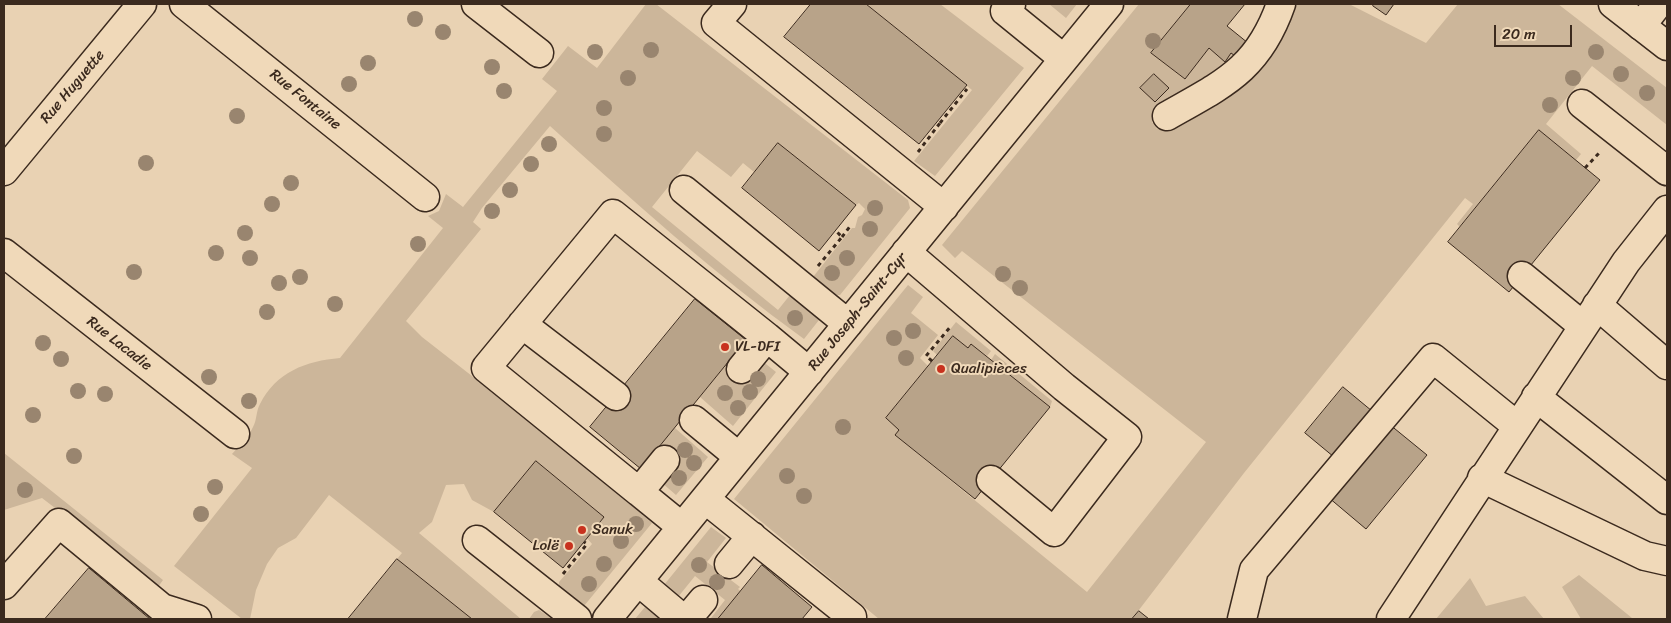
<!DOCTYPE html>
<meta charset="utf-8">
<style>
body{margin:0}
#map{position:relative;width:1671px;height:623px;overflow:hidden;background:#e9d2b3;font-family:Sriracha,sans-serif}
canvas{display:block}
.frame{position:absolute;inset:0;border:5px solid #3b2a1e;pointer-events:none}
.scale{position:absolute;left:1494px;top:25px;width:78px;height:22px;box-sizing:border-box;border:2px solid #3b2a1e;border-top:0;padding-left:6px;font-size:15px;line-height:18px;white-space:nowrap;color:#3b2a1e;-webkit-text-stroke:4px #f0d9b9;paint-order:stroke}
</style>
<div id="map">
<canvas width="1671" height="623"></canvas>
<div class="frame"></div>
<div class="scale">20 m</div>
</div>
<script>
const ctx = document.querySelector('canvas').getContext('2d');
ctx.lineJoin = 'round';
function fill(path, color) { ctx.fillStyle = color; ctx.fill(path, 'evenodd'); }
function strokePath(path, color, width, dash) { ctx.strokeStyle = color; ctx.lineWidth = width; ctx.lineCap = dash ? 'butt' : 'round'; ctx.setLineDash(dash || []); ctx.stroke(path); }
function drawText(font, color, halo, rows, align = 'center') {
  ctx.font = font + ' Sriracha,sans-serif'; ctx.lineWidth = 4; ctx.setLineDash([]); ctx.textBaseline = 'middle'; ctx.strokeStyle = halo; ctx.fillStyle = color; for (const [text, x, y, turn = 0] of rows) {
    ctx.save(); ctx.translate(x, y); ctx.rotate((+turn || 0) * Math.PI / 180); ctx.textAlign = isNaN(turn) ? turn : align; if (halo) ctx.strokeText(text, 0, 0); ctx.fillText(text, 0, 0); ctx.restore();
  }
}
const green = new Path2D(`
 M 646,4 L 656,4 L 908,200 L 910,208 L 840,295 L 835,295 L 813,277 L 852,228 L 855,228 L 858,217 L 862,215 L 865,209 L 859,203 L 856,205 L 778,143 L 754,172 L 743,163 L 731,177 L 697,151 L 652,207 L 778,310 L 790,295 L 818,316 L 819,320 L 804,339 C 714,274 632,200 550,126 L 482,208 L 473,222 L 481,229 L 406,321 L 422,337 L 554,440 L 652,523 L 584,606 L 559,587 L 559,582 L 592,544 L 587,538 L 604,517 L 536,461 L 494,512 L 472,500 L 464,484 L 446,485 L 432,522 L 419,533 L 521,619 L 472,619 L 397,559 L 402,553 L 329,495 L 296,538 L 278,548 L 267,564 L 256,590 L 250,619 L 242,619 L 174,566 L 252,468 L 232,454 C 239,446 249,436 253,427 C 257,420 256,411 260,404 C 276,372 306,361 340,358 L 443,228 L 428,216 L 439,211 L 446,194 L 463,207 L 557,91 L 542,79 L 568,46 L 597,68 Z
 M 871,4 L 940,4 L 1024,68 L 935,176 L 914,161 L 972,90 L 869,6 Z
 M 1049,4 L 1077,4 L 1066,18 Z
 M 1139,4 L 1191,4 L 1151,53 L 1184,79 L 1209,48 L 1225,61 L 1231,53 L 1238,58 L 1245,47 L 1246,57 L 1229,71 L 1172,97 L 1154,110 L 1152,122 L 1157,129 C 1202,114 1242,85 1269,46 C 1278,32 1286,16 1297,4 L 1349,4 L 1426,43 L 1458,4 L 1558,4 L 1667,88 L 1667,125 L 1592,66 L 1546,124 L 1581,154 L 1576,160 L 1539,130 L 1460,227 L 1457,224 L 1473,204 L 1465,198 L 1244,473 L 1132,619 L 879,619 L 734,499 L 908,285 L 923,297 L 911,313 L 938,335 L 920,358 L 928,366 L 886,418 L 899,430 L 895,435 L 1087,592 L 1206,442 L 962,251 L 955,258 L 942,245 ZM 1154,74 L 1169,88 L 1155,102 L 1141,88 Z
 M 956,322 L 991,351 L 987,356 L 971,344 L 968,348 L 953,336 L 937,355 L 933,351 Z
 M 995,354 L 1052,401 L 1050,407 L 991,360 Z
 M 761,360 L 776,372 L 733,426 L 700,397 L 724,367 L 742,383 Z
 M 675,428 L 708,457 L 676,495 L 661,482 L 679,459 L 661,444 Z
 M 4,453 L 163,580 L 158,587 L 42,498 L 4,510 Z
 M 711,527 L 726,538 L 707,562 L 740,587 L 738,589 L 741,591 L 718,619 L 711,618 L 725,600 L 695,576 L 678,597 L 664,585 Z
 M 1579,575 L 1632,618 L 1633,619 L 1581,619 L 1562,587 Z
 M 1470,578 L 1486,606 L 1525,596 L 1544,619 L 1436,619 Z
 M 645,607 L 659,619 L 635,619 Z
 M 539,610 L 552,619 L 529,619 L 534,612 Z`);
const building = new Path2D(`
 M 811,4 L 866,4 L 967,85 L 919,144 L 784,37 Z
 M 1191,4 L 1245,4 L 1227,26 L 1248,43 L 1238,58 L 1231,53 L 1225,62 L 1209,48 L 1185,79 L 1151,53 Z
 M 1374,4 L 1394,4 L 1386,15 L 1373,6 Z
 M 1154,74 L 1169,88 L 1155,102 L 1140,88 Z
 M 1539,130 L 1600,180 L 1509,292 L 1448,242 Z
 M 778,143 L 856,205 L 819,251 L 742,188 Z
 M 695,299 L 746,340 L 641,469 L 590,427 Z
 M 953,336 L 968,348 L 971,344 L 1050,407 L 975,499 L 895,435 L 899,430 L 886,418 Z
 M 1343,387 L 1372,411 L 1334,457 L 1305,433 Z
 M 1389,424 L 1427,455 L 1366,529 L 1328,497 Z
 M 536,461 L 604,517 L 563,568 L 494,512 Z
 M 397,559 L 472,619 L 348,619 Z
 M 762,565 L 812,607 L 802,619 L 718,619 Z
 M 89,568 L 150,619 L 45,619 Z
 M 1139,611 L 1149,619 L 1132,619 Z`);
const path = new Path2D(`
 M 940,123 L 967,89
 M 918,152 L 940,123 L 938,121
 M 1585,168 L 1600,152
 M 842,237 L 851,225
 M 818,266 L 842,237 L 836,231
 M 932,361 L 926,356 L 951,326
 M 563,574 L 587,544 L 584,542`);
const minor = new Path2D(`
 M 184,4 L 425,197
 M 476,4 L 539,53
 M 732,4 L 716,23 L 944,207
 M 1011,4 L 1005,11 L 1064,59
 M 1641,26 L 1658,4
 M 1582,104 L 1667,171
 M 1167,116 C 1223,84 1258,70 1281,4
 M 4,171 L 142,4
 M 684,190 L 848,324
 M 906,252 L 1064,387 L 1127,437 L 1054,532 L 991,480
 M 4,253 L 235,434
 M 1522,276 L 1583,326
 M 1597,305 L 1667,365
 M 522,324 L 616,396
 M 741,369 L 767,337 L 809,372
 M 1536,397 L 1667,500
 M 694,420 L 739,457
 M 665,460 L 639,492 L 682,527
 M 1482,478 L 1645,556 L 1667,561
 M 639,492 L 486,368 L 613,214 L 767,337
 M 705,499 L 852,617 L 850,619
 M 477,540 L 577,619
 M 729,564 L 752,536
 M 638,581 L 683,619
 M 4,585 L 59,523 L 162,608 L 197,619
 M 607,619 L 1109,4
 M 687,619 L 703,600
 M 1242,619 L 1254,570 L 1433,358 L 1517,426
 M 1391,619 L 1626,262 L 1667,210`);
const major = new Path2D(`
 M 1613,4 L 1667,46`);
const trees = [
 [415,19],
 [443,32],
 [1153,41],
 [651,50],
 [595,52],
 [1596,52],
 [368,63],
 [492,67],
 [1621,74],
 [628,78],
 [1573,78],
 [349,84],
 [504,91],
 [1647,93],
 [1550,105],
 [604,108],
 [237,116],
 [604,134],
 [549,144],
 [146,163],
 [531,164],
 [291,183],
 [510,190],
 [272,204],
 [875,208],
 [492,211],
 [870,229],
 [245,233],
 [418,244],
 [216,253],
 [250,258],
 [847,258],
 [134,272],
 [832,273],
 [1003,274],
 [300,277],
 [279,283],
 [1020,288],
 [335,304],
 [267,312],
 [795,318],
 [913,331],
 [894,338],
 [43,343],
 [906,358],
 [61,359],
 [209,377],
 [758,379],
 [78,391],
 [750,392],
 [725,393],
 [105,394],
 [249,401],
 [738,408],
 [33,415],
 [843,427],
 [685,450],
 [74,456],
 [694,463],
 [787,476],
 [679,478],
 [215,487],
 [25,490],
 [804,496],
 [201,514],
 [636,524],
 [621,541],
 [604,564],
 [699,565],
 [717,582],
 [589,584]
];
const markers = [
 [725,347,5,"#c8321e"],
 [941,369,5,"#c8321e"],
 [582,530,5,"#c8321e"],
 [569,546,5,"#c8321e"]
];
const streetNames = [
 ["Rue Huguette",73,87,-50],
 ["Rue Fontaine",305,100,39],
 ["Rue Joseph-Saint-Cyr",858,312,-51],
 ["Rue Lacadie",119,344,38]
];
const poiNames = [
 ["VL-DFI",735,347],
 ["Qualipièces",951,369],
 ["Sanuk",592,530],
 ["Lolë",559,546,"right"]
];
fill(green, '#ccb69a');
fill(building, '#b8a389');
strokePath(building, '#3b2a1e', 1);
strokePath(minor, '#3b2a1e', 31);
strokePath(major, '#3b2a1e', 31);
strokePath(path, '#3b2a1e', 3, [4, 4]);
strokePath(minor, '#f0d9b9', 28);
strokePath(major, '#f0d9b9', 28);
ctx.fillStyle = '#99856f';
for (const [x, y] of trees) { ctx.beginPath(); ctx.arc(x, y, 8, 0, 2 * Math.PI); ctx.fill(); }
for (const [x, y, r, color] of markers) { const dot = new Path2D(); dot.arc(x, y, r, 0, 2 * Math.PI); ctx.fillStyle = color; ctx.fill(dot); strokePath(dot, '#f0d9b9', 2); }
drawText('15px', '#3b2a1e', '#f0d9b9', streetNames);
drawText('15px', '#3b2a1e', '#f0d9b9', poiNames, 'left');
</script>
